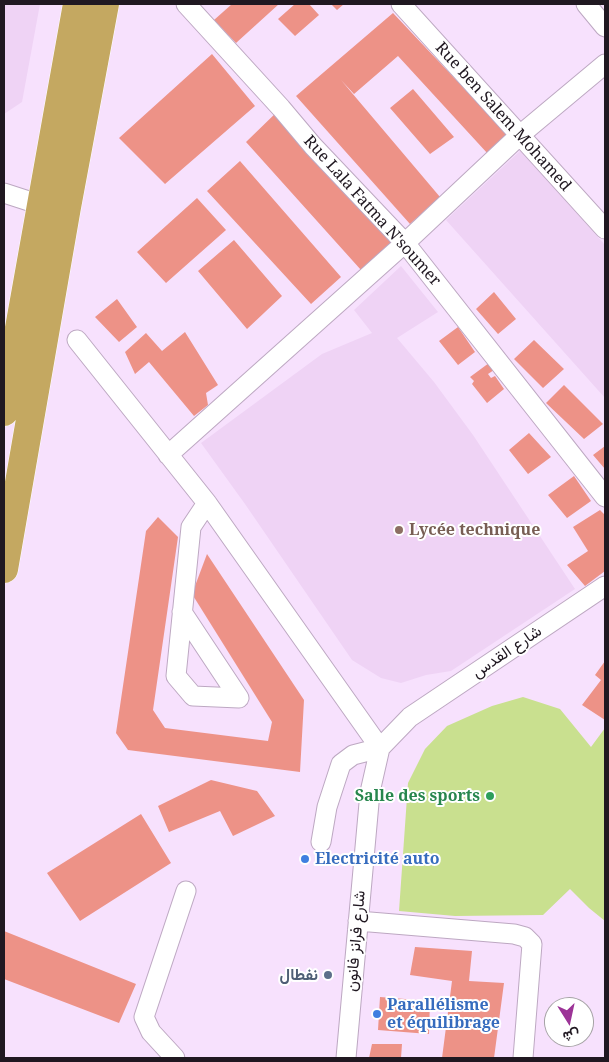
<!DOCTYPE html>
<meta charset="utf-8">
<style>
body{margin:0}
#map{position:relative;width:609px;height:1062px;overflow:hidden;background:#f7e1fd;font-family:"Noto Serif",Vazirmatn,serif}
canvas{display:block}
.frame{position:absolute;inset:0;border:5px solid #201821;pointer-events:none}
.north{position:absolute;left:544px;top:997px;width:50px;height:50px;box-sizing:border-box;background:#fff;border:1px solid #a6a3a6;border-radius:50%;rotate:170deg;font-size:14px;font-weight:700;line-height:20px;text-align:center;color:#201821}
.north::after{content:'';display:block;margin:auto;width:18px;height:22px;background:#9c3497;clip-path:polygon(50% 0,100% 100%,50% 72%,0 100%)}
</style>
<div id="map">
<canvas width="609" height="1062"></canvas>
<div class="frame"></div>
<div class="north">ش</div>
</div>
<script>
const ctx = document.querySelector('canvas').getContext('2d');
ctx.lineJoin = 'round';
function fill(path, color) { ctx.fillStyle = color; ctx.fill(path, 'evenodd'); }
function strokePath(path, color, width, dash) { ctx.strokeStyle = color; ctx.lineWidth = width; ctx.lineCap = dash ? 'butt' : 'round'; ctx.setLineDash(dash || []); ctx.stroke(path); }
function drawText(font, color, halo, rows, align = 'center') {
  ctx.font = font + ' "Noto Serif",Vazirmatn,serif'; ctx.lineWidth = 4; ctx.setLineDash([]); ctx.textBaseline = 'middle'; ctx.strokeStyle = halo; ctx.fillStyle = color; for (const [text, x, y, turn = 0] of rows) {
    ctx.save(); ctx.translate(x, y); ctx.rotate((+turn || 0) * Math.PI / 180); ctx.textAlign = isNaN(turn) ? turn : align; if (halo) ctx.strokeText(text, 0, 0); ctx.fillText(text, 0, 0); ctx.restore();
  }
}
const built = new Path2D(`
 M 4,4 L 40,4 L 22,102 L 4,114 Z
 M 521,150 L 605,245 L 605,398 L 446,220 Z
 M 401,266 L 438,312 L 397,338 L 434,382 L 473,435 L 575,589 L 451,671 L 426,675 L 401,683 L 381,678 L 352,660 L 245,504 L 201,443 L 322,354 L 372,333 L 354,310 Z`);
const green = new Path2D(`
 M 523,697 L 560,709 L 591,747 L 605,728 L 605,921 L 589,908 L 570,889 L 543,915 L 455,916 L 399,911 L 408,783 L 425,749 L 447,726 L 492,706 Z`);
const building = new Path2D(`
 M 232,4 L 279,4 L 236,43 L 214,20 Z
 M 295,4 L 309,4 L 319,15 L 295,36 L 278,19 Z
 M 331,4 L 344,4 L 337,10 Z
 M 393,13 L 508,135 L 488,154 L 398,56 L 354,94 L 341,80 L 440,197 L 410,224 L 296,96 Z
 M 212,54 L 255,106 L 165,184 L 119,138 Z
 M 413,89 L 454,137 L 430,154 L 390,108 Z
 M 281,108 L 396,240 L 361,270 L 246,142 Z
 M 240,161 L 341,277 L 311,304 L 207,191 Z
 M 197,198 L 226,230 L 166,283 L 137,252 Z
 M 234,240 L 282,296 L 247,329 L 198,271 Z
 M 494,292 L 516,319 L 498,334 L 476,309 Z
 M 117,299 L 137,327 L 119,342 L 95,317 Z
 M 458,327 L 475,352 L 458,365 L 439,341 Z
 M 185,332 L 218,385 L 206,393 L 208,405 L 194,416 L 149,362 L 135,374 L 125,352 L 146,333 L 162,351 Z
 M 534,340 L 564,369 L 543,388 L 514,359 Z
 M 489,363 L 494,370 L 488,374 L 491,378 L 495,376 L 504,389 L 487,403 L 472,384 L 474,381 L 470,377 Z
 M 564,385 L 603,424 L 584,439 L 546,403 Z
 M 529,433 L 551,457 L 528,474 L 509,450 Z
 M 605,446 L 605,469 L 593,455 Z
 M 574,476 L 591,501 L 567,518 L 548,495 Z
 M 600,510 L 605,515 L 605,571 L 585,586 L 567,565 L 588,551 L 573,527 Z
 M 158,517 L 178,537 L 153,710 L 165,728 L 268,741 L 272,722 L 192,594 L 207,554 L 304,700 L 300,772 L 128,750 L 116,733 L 146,531 Z
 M 605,661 L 605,720 L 582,705 L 601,680 L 595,675 Z
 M 211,780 L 257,791 L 275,816 L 233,836 L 220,811 L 169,832 L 158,806 Z
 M 141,814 L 171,863 L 80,921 L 47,873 Z
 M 4,931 L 136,984 L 119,1023 L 4,979 Z
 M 415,947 L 472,951 L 469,981 L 504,983 L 494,1058 L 442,1058 L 452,981 L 410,975 Z
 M 380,997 L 430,1001 L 429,1034 L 378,1030 Z
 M 372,1044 L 402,1044 L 401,1058 L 369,1058 Z`);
const minor = new Path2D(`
 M 186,4 L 281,108 L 313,146 L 405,243 L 605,497
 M 401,4 L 605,229
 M 586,4 L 605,27
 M 4,193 L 41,205 L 53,206
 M 77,340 L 207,503 L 380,748 L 353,755 L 341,764 L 327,807 L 321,842
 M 168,455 L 405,243 L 520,135 L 605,64
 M 182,612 L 239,698 L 193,696 L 176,676 L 191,527 L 207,503
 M 358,921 L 514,934 L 525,937 L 532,944 L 523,1058
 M 175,1058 L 151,1032 L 144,1017 L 186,891
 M 346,1058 L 370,792 L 380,748 L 410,717 L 605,586`);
const highway = new Path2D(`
 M 4,412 L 77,4
 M 4,569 L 67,207 L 105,4`);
const markers = [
 [399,530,5,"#8d6e63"],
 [490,796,5,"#2e9e5b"],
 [305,859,5,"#3f7fe0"],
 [328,975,5,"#5c6f8a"],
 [377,1014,5,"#3f7fe0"]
];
const streetNames = [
 ["Rue ben Salem Mohamed",503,117,48],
 ["Rue Lala Fatma N'soumer",372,211,48],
 ["شارع القدس",507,652,-34],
 ["شارع فرانز فانون",356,941,-85]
];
const educationNames = [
 ["Lycée technique",409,530]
];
const leisureNames = [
 ["Salle des sports",480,796]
];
const shopNames = [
 ["Electricité auto",315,859],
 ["Parallélisme",387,1005],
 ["et équilibrage",387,1023]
];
const serviceNames = [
 ["نفطال",318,975]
];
fill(built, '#efd3f5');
fill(green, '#c9e08f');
fill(building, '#ed9287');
strokePath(minor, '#bda8c2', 21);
strokePath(highway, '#fff', 29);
strokePath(minor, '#fff', 19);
strokePath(highway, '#c4a861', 28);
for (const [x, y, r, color] of markers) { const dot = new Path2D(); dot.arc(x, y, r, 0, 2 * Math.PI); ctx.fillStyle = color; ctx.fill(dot); strokePath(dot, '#fff', 2); }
drawText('16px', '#201821', '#fff', streetNames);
drawText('bold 16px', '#785e54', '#fff', educationNames, 'left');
drawText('bold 16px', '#27864d', '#fff', leisureNames, 'right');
drawText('bold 16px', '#366cbe', '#fff', shopNames, 'left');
drawText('bold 16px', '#4e5e75', '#fff', serviceNames, 'right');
</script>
